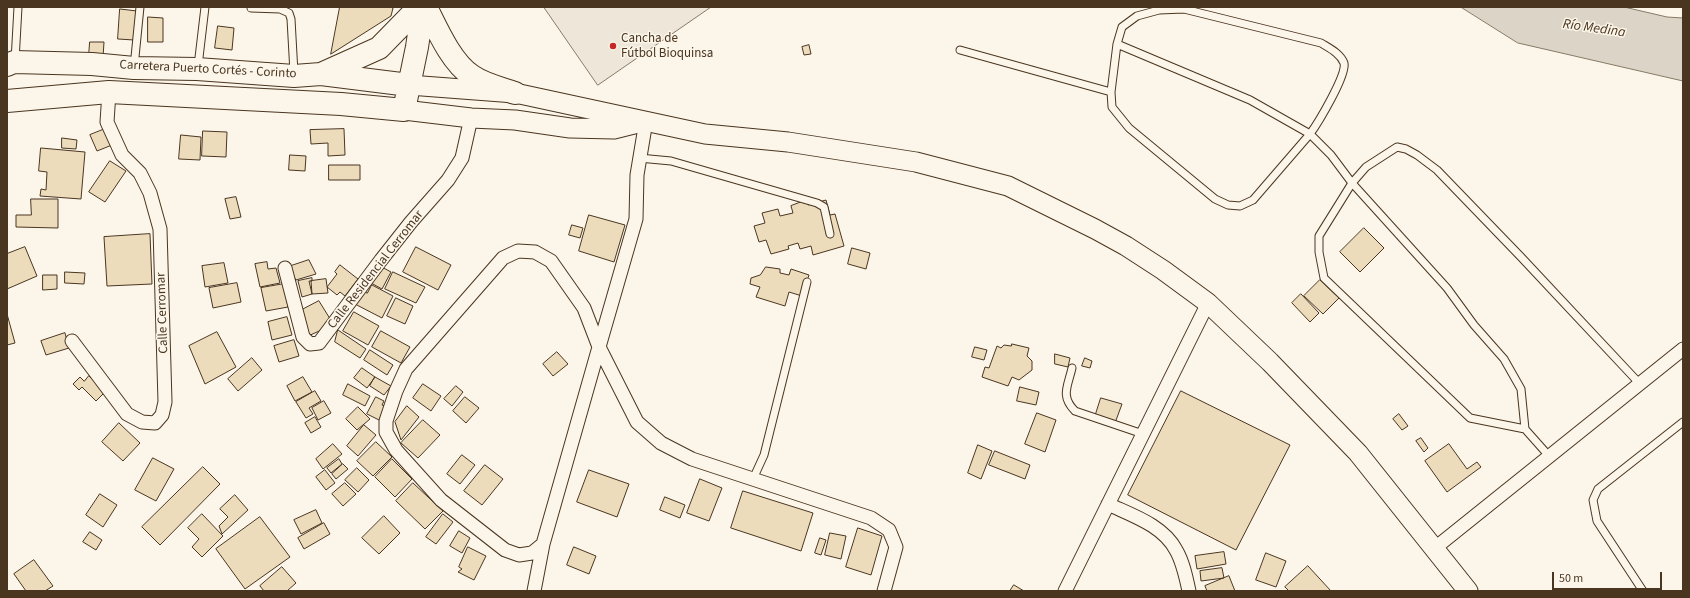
<!DOCTYPE html>
<meta charset="utf-8">
<style>
body{margin:0}
#map{position:relative;width:1690px;height:598px;overflow:hidden;background:#fbf6e9;font-family:"Source Sans 3",sans-serif}
canvas{display:block}
.frame{position:absolute;inset:0;border:8px solid #4a3520;pointer-events:none}
.scale{position:absolute;left:1552px;top:572px;width:110px;height:18px;box-sizing:border-box;border:2px solid #4a3520;border-top:0;padding-left:5px;font-size:12px;line-height:14px;white-space:nowrap;color:#4a3520;-webkit-text-stroke:3px #fbf6e9;paint-order:stroke}
</style>
<div id="map">
<canvas width="1690" height="598"></canvas>
<div class="frame"></div>
<div class="scale">50 m</div>
</div>
<script>
const ctx = document.querySelector('canvas').getContext('2d');
ctx.lineJoin = 'round';
function fill(path, color) { ctx.fillStyle = color; ctx.fill(path, 'evenodd'); }
function strokePath(path, color, width, dash) { ctx.strokeStyle = color; ctx.lineWidth = width; ctx.lineCap = dash ? 'butt' : 'round'; ctx.setLineDash(dash || []); ctx.stroke(path); }
function drawText(font, color, halo, rows, align = 'center') {
  ctx.font = font + ' "Source Sans 3",sans-serif'; ctx.lineWidth = 3; ctx.setLineDash([]); ctx.textBaseline = 'middle'; ctx.strokeStyle = halo; ctx.fillStyle = color; for (const [text, x, y, turn = 0] of rows) {
    ctx.save(); ctx.translate(x, y); ctx.rotate((+turn || 0) * Math.PI / 180); ctx.textAlign = isNaN(turn) ? turn : align; if (halo) ctx.strokeText(text, 0, 0); ctx.fillText(text, 0, 0); ctx.restore();
  }
}
const green = new Path2D(`
 M 544,7 L 711,7 L 598,85 Z`);
const water = new Path2D(`
 M 1461,7 L 1624,7 L 1667,17 L 1683,18 L 1683,81 L 1518,43 Z`);
const building = new Path2D(`
 M 340,7 L 390,7 L 393,8 L 391,16 L 331,54 Z
 M 120,9 L 137,11 L 134,40 L 118,39 Z
 M 148,17 L 163,18 L 163,42 L 148,42 Z
 M 218,26 L 234,28 L 232,50 L 215,48 Z
 M 90,42 L 104,42 L 103,57 L 89,56 Z
 M 809,45 L 811,54 L 804,55 L 802,47 Z
 M 105,129 L 112,145 L 97,151 L 90,135 Z
 M 344,129 L 345,155 L 328,156 L 328,143 L 311,144 L 310,130 Z
 M 203,131 L 227,132 L 226,157 L 202,156 Z
 M 181,135 L 201,137 L 200,160 L 179,159 Z
 M 62,138 L 77,140 L 76,149 L 62,148 Z
 M 41,148 L 85,152 L 81,199 L 40,196 L 41,189 L 46,190 L 47,172 L 39,171 Z
 M 290,155 L 306,156 L 305,171 L 289,170 Z
 M 110,161 L 126,171 L 105,202 L 89,192 Z
 M 329,165 L 360,165 L 360,180 L 329,180 Z
 M 236,197 L 241,217 L 230,219 L 225,199 Z
 M 31,199 L 58,199 L 58,228 L 16,227 L 16,215 L 31,215 Z
 M 807,200 L 808,205 L 826,200 L 830,215 L 835,214 L 844,246 L 813,255 L 811,246 L 800,249 L 798,243 L 788,246 L 789,249 L 771,254 L 766,240 L 759,242 L 754,226 L 765,223 L 762,213 L 778,209 L 780,216 L 793,213 L 791,206 Z
 M 589,215 L 625,225 L 614,262 L 579,251 Z
 M 572,225 L 583,228 L 580,238 L 569,235 Z
 M 1364,228 L 1384,248 L 1360,272 L 1340,252 Z
 M 150,234 L 152,284 L 107,286 L 104,237 Z
 M 25,247 L 37,276 L 7,289 L 7,254 Z
 M 416,247 L 451,265 L 438,290 L 403,272 Z
 M 852,248 L 870,253 L 866,269 L 848,264 Z
 M 309,260 L 316,274 L 296,280 L 288,267 Z
 M 267,262 L 268,269 L 276,268 L 280,283 L 260,287 L 255,264 Z
 M 224,263 L 228,283 L 205,287 L 202,266 Z
 M 340,265 L 358,279 L 345,296 L 340,292 L 337,295 L 327,287 L 337,274 L 335,272 Z
 M 380,266 L 391,272 L 382,289 L 371,283 Z
 M 766,267 L 780,269 L 780,273 L 789,275 L 791,269 L 809,275 L 802,296 L 789,292 L 785,306 L 756,297 L 760,287 L 750,284 L 751,278 L 760,275 Z
 M 65,272 L 85,273 L 84,284 L 65,283 Z
 M 393,272 L 425,287 L 416,303 L 385,289 Z
 M 43,275 L 57,275 L 57,289 L 43,290 Z
 M 312,278 L 312,281 L 309,281 L 312,294 L 302,297 L 298,281 Z
 M 326,279 L 328,293 L 312,294 L 311,281 Z
 M 1320,280 L 1339,298 L 1323,314 L 1304,296 Z
 M 237,283 L 241,302 L 213,308 L 209,288 Z
 M 284,284 L 288,307 L 266,311 L 261,288 Z
 M 372,285 L 393,296 L 382,318 L 353,303 L 360,289 L 367,293 Z
 M 1301,294 L 1319,313 L 1310,322 L 1292,303 Z
 M 396,298 L 413,306 L 405,324 L 387,316 Z
 M 319,301 L 332,322 L 328,327 L 306,337 L 298,312 Z
 M 354,312 L 379,326 L 368,345 L 343,331 Z
 M 7,314 L 15,343 L 7,345 Z
 M 287,317 L 292,335 L 272,340 L 268,322 Z
 M 338,330 L 366,349 L 360,358 L 335,342 Z
 M 381,331 L 410,347 L 401,363 L 372,347 Z
 M 217,332 L 236,367 L 205,384 L 189,346 Z
 M 65,333 L 69,348 L 46,355 L 41,341 Z
 M 294,340 L 299,356 L 279,362 L 274,346 Z
 M 1012,344 L 1029,348 L 1027,356 L 1032,361 L 1032,370 L 1019,380 L 1012,377 L 1008,386 L 982,377 L 985,367 L 989,368 L 997,346 L 1001,348 L 1004,345 L 1011,346 Z
 M 975,347 L 987,350 L 984,360 L 972,357 Z
 M 370,350 L 393,365 L 387,375 L 364,360 Z
 M 557,352 L 568,364 L 553,376 L 543,364 Z
 M 1055,354 L 1070,358 L 1068,367 L 1055,364 Z
 M 252,358 L 262,370 L 238,391 L 228,379 Z
 M 1085,358 L 1092,361 L 1090,368 L 1082,366 Z
 M 362,368 L 375,377 L 367,388 L 354,378 Z
 M 89,376 L 105,392 L 96,401 L 82,387 L 79,390 L 73,384 L 80,377 L 84,381 Z
 M 303,377 L 312,392 L 295,401 L 287,386 Z
 M 375,377 L 391,386 L 384,395 L 370,386 Z
 M 348,384 L 370,396 L 365,406 L 343,395 Z
 M 423,384 L 441,396 L 431,411 L 413,398 Z
 M 456,386 L 463,392 L 452,406 L 444,399 Z
 M 1020,387 L 1039,392 L 1036,405 L 1017,401 Z
 M 315,391 L 321,401 L 309,408 L 313,414 L 306,418 L 296,402 Z
 M 1181,391 L 1290,445 L 1236,550 L 1128,495 Z
 M 376,397 L 384,401 L 382,405 L 385,406 L 379,420 L 367,414 Z
 M 465,397 L 479,408 L 466,423 L 453,411 Z
 M 1101,398 L 1122,404 L 1115,423 L 1095,417 Z
 M 324,401 L 331,413 L 318,420 L 312,408 Z
 M 407,406 L 419,417 L 401,440 L 395,422 Z
 M 358,407 L 370,419 L 357,430 L 346,419 Z
 M 1037,413 L 1056,420 L 1045,452 L 1025,444 Z
 M 1399,414 L 1408,426 L 1402,430 L 1393,419 Z
 M 315,417 L 321,427 L 311,433 L 305,423 Z
 M 423,420 L 440,435 L 418,458 L 401,443 Z
 M 119,423 L 140,443 L 123,461 L 102,442 Z
 M 364,425 L 376,435 L 358,456 L 347,446 Z
 M 1421,438 L 1428,448 L 1424,452 L 1416,441 Z
 M 376,442 L 392,457 L 373,476 L 357,461 Z
 M 333,444 L 342,454 L 323,469 L 316,459 Z
 M 1449,444 L 1467,469 L 1477,462 L 1481,467 L 1447,492 L 1425,461 Z
 M 978,445 L 992,451 L 981,479 L 968,473 Z
 M 995,451 L 1030,465 L 1025,479 L 989,465 Z
 M 462,455 L 475,465 L 460,484 L 447,474 Z
 M 153,458 L 174,469 L 156,501 L 135,490 Z
 M 339,459 L 342,464 L 331,473 L 327,468 Z
 M 392,459 L 412,479 L 395,497 L 375,477 Z
 M 343,464 L 348,469 L 336,479 L 332,474 Z
 M 485,465 L 503,479 L 482,505 L 464,491 Z
 M 203,467 L 220,484 L 160,545 L 142,527 Z
 M 357,468 L 369,480 L 358,492 L 345,480 Z
 M 325,470 L 335,483 L 326,490 L 316,477 Z
 M 589,470 L 629,484 L 617,517 L 577,502 Z
 M 700,479 L 722,488 L 709,521 L 687,513 Z
 M 345,483 L 356,494 L 343,506 L 332,494 Z
 M 413,483 L 443,511 L 425,529 L 396,501 Z
 M 743,491 L 813,513 L 801,551 L 731,528 Z
 M 100,494 L 117,505 L 103,527 L 86,515 Z
 M 235,495 L 248,510 L 222,534 L 219,526 L 228,517 L 220,509 Z
 M 665,497 L 685,505 L 680,518 L 660,510 Z
 M 316,510 L 322,523 L 301,534 L 294,520 Z
 M 202,514 L 223,536 L 202,557 L 192,547 L 199,539 L 188,528 Z
 M 443,514 L 453,522 L 436,544 L 426,537 Z
 M 384,516 L 400,533 L 379,554 L 362,538 Z
 M 260,517 L 290,557 L 245,589 L 216,549 Z
 M 324,523 L 330,534 L 304,549 L 298,538 Z
 M 858,528 L 882,536 L 871,575 L 846,567 Z
 M 459,531 L 470,538 L 462,553 L 450,546 Z
 M 90,532 L 102,540 L 96,550 L 83,542 Z
 M 830,533 L 846,536 L 841,559 L 825,555 Z
 M 820,538 L 826,540 L 821,555 L 815,553 Z
 M 468,547 L 486,556 L 474,580 L 458,572 L 462,569 L 459,567 Z
 M 574,547 L 596,556 L 589,574 L 567,565 Z
 M 1224,552 L 1226,564 L 1197,569 L 1195,556 Z
 M 1266,553 L 1286,561 L 1276,587 L 1256,580 Z
 M 34,560 L 53,586 L 45,591 L 26,591 L 14,574 Z
 M 1308,566 L 1331,591 L 1289,591 L 1285,587 Z
 M 282,567 L 296,583 L 287,591 L 264,591 L 260,586 Z
 M 1222,568 L 1224,578 L 1201,581 L 1200,571 Z
 M 1229,576 L 1235,591 L 1207,591 L 1205,586 Z
 M 1014,585 L 1024,591 L 1010,591 Z`);
const service = new Path2D(`
 M 251,8 L 280,9 L 289,13 L 291,19 L 294,73
 M 1184,9 L 1321,43 C 1329,48 1340,53 1344,63 C 1347,75 1318,123 1310,134 L 1253,200 L 1240,206 L 1228,205 L 1215,199 L 1129,128 L 1112,107 L 1111,92 L 1117,44 L 1122,27 L 1137,16 L 1159,10 Z
 M 1117,44 L 1250,100 L 1310,134 L 1331,155 L 1352,183 L 1447,288 L 1474,325 L 1504,359 L 1521,389 L 1525,429
 M 960,50 L 1111,92
 M 15,61 L 18,7
 M 198,66 L 205,7
 M 134,67 L 140,7
 M 639,158 L 671,161 L 817,203 L 824,207 L 830,234
 M 1072,368 C 1068,386 1060,396 1075,411 L 1143,434
 M 1549,456 L 1525,429 L 1470,418 L 1324,278 L 1319,252 L 1319,236 L 1352,183 L 1366,167 L 1397,147 L 1406,149 L 1417,155 L 1437,170 L 1521,257 L 1640,384
 M 753,479 L 764,455 L 807,282
 M 1643,591 L 1597,521 L 1593,500 L 1598,489 L 1683,422`);
const minor = new Path2D(`
 M 646,121 L 637,175 L 636,219 L 599,347 L 637,422 L 661,443 L 692,459 L 871,518 L 889,530 L 896,547 L 884,591
 M 518,251 L 535,252 L 551,261 L 584,308 L 599,347 L 543,544 L 532,553 L 519,555 L 505,550 L 441,500 L 396,450 L 386,432 L 386,421 L 396,391 L 406,369 L 503,258 Z
 M 285,268 L 303,337 L 310,344 L 319,343 L 381,260 L 411,222 L 448,180 L 462,158 L 471,118
 M 72,341 L 127,414 L 142,422 L 155,423 L 162,415 L 165,402 L 160,229 L 150,193 L 140,173 L 122,155 L 107,122 L 109,92
 M 1108,504 C 1131,515 1163,525 1176,550 C 1183,562 1186,577 1189,591
 M 1435,548 L 1683,349
 M 534,591 L 543,544
 M 1065,591 L 1208,303`);
const secondary = new Path2D(`
 M 409,85 L 515,93 L 705,134 L 788,142 L 916,162 L 1008,186 L 1095,229 L 1126,246 L 1163,270 L 1208,303 L 1270,362 L 1358,453 L 1468,591
 M 404,110 L 471,118 L 515,120 L 570,128 L 614,129 L 642,122`);
const trunk = new Path2D(`
 M 426,7 C 437,29 451,62 472,76 C 485,85 501,88 515,93
 M 7,65 L 14,62 L 92,64 L 134,68 L 197,69 L 294,76 L 321,74 L 409,85
 M 321,74 L 379,48 L 419,7
 M 7,101 L 109,92 L 341,104 L 404,110 L 417,47 L 423,7`);
const markers = [
 [613,46,4,"#c62828"]
];
const poiNames = [
 ["Cancha de",621,39],
 ["Fútbol Bioquinsa",621,54]
];
const streetNames = [
 ["Carretera Puerto Cortés - Corinto",208,70,3],
 ["Calle Residencial Cerromar",376,270,-52],
 ["Calle Cerromar",163,313,-92]
];
const waterNames = [
 ["Río Medina",1594,29,8]
];
fill(green, '#ede6d9');
strokePath(green, '#887966', 1);
fill(water, '#dcd4c6');
strokePath(water, '#887966', 1);
fill(building, '#ecdcbc');
strokePath(building, '#4a3520', 1);
strokePath(service, '#4a3520', 9);
strokePath(minor, '#4a3520', 15);
strokePath(secondary, '#4a3520', 21);
strokePath(trunk, '#4a3520', 24);
strokePath(service, '#fbf6e9', 7);
strokePath(minor, '#fbf6e9', 13);
strokePath(secondary, '#fbf6e9', 19);
strokePath(trunk, '#fbf6e9', 22);
for (const [x, y, r, color] of markers) { const dot = new Path2D(); dot.arc(x, y, r, 0, 2 * Math.PI); ctx.fillStyle = color; ctx.fill(dot); strokePath(dot, '#fbf6e9', 1.5); }
drawText('13px', '#4a3520', '#fbf6e9', poiNames, 'left');
drawText('13px', '#4a3520', '#fbf6e9', streetNames);
drawText('italic 14px', '#4a3520', '#fbf6e9', waterNames);
</script>
